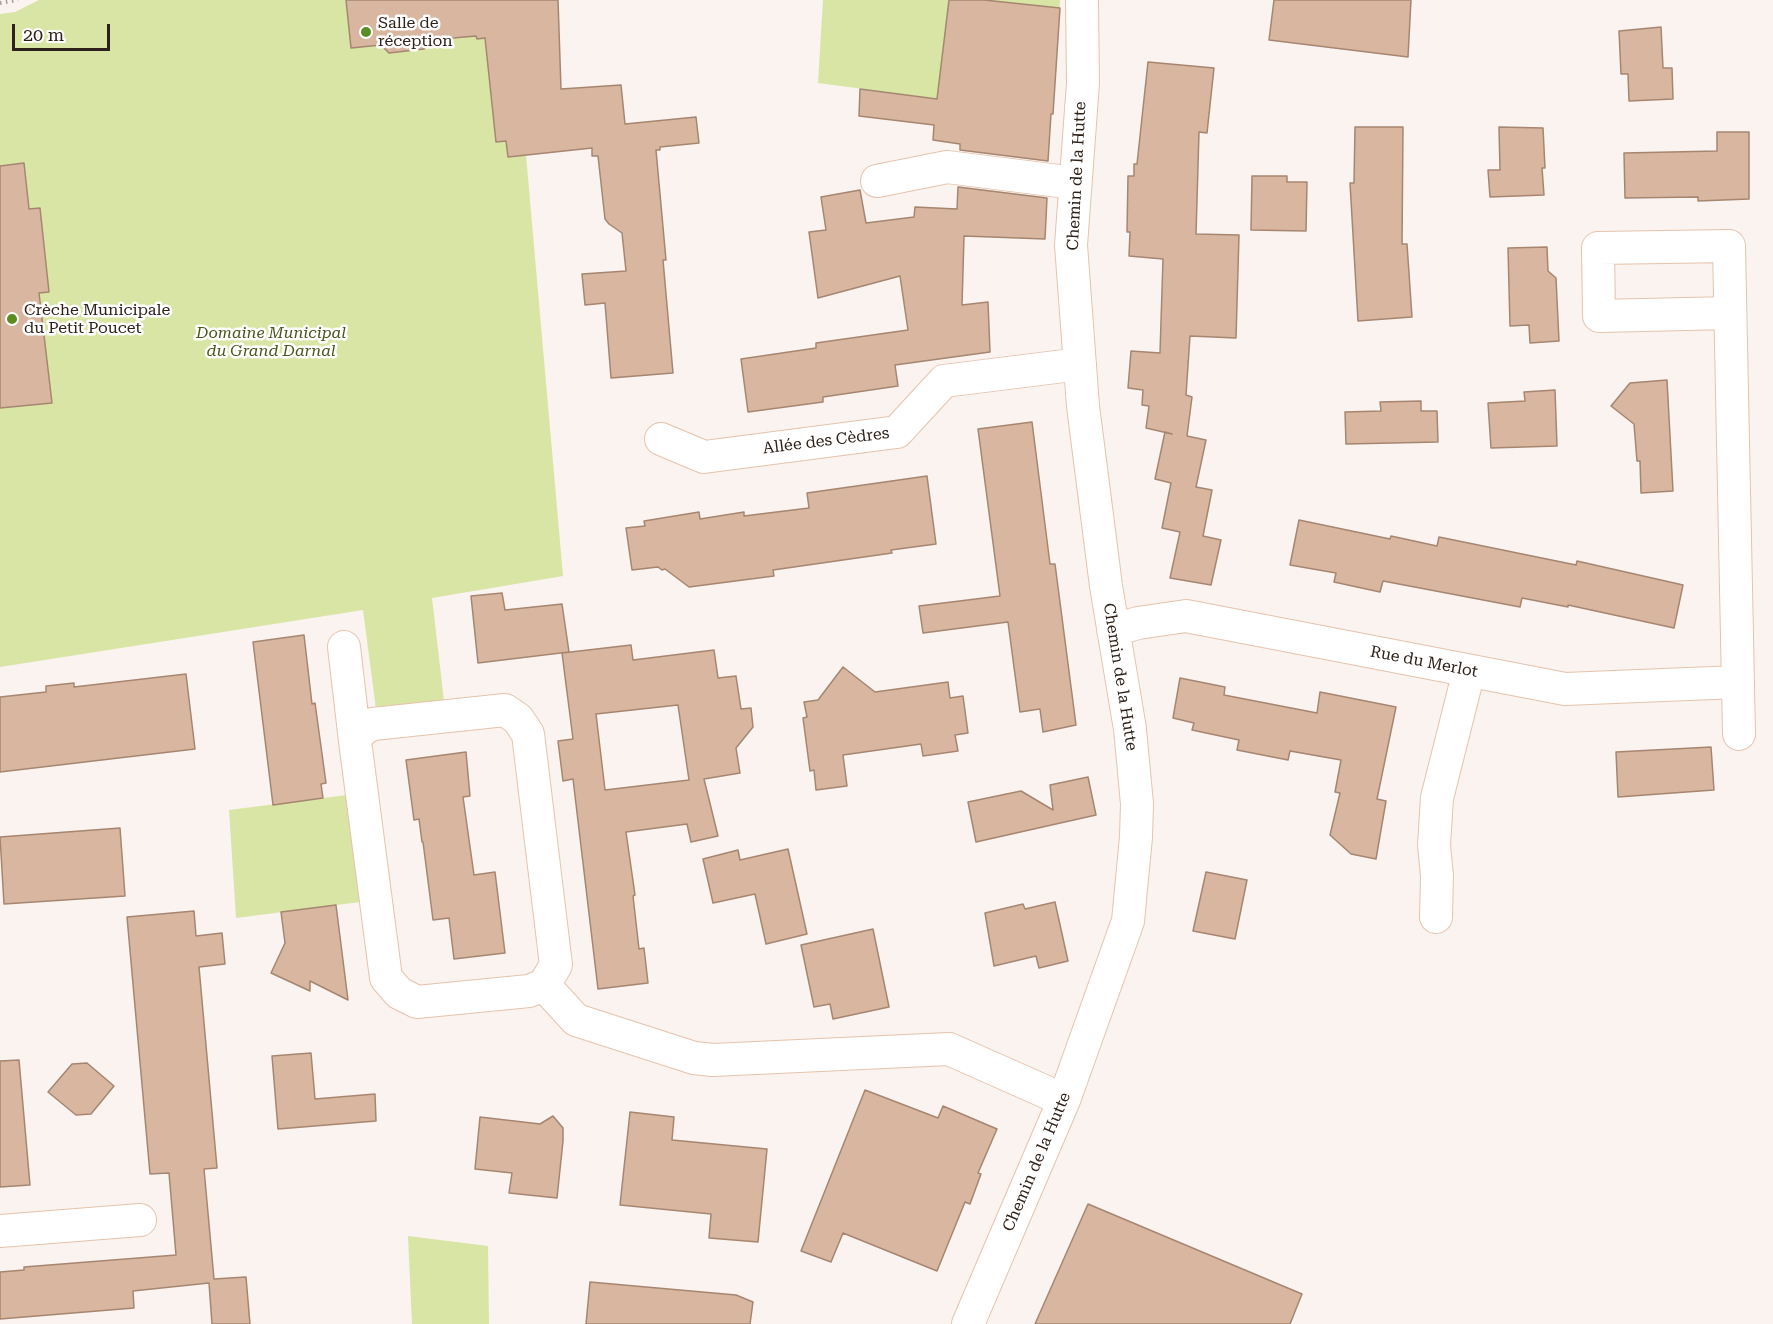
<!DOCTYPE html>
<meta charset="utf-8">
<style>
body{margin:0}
#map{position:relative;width:1773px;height:1324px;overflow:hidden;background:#fbf3ef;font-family:"Roboto Serif",serif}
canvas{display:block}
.scale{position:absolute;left:12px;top:24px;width:98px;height:27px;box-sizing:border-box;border:3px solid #2e2119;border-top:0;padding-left:8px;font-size:18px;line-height:21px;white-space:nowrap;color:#2e2119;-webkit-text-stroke:4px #fff;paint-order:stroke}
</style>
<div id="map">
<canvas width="1773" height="1324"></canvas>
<div class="scale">20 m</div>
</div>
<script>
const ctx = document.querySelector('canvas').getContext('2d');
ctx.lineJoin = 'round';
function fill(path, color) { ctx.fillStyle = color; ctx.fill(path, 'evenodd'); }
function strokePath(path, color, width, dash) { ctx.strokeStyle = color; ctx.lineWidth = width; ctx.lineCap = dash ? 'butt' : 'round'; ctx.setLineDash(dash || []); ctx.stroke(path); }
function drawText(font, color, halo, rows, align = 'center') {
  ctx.font = font + ' "Roboto Serif",serif'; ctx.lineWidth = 5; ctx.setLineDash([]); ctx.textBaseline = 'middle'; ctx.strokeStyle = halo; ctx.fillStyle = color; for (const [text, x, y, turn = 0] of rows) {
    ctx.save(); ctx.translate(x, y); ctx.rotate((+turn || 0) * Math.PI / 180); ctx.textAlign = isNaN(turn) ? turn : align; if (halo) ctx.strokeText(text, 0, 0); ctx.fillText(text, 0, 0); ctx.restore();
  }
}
const green = new Path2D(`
 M 39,0 L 523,0 L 526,155 L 563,576 L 432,598 L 444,701 L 376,709 L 363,610 L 0,667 L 0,14 L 15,12 Z
 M 823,0 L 1060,0 L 1053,114 L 818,83 Z
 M 347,795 L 360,902 L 236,918 L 229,810 Z
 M 408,1236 L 488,1246 L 489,1324 L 412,1324 Z`);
const building = new Path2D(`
 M 346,0 L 558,0 L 561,89 L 621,85 L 625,124 L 696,117 L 699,143 L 660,147 L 660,150 L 656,150 L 666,260 L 663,260 L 673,373 L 611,378 L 605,303 L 585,305 L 582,274 L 626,271 L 622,233 L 609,224 L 605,219 L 598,156 L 592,156 L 592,148 L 508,157 L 506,141 L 496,142 L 485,38 L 477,39 L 476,36 L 430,40 L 424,49 L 389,53 L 381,45 L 351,48 Z
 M 949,0 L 984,0 L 1060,8 L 1053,114 L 1051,114 L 1048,161 L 960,150 L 960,144 L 933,140 L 934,125 L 859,116 L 860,89 L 937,99 Z
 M 1274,0 L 1411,0 L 1408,57 L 1269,40 Z
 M 1661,27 L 1663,68 L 1672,68 L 1673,99 L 1629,101 L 1628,74 L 1621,74 L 1619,31 Z
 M 1148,62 L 1214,68 L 1207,133 L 1199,132 L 1196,234 L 1239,235 L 1236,338 L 1190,336 L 1186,395 L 1192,397 L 1187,436 L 1206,440 L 1196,487 L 1212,490 L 1203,536 L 1221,540 L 1211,585 L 1170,578 L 1180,532 L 1162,528 L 1171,483 L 1155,479 L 1165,432 L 1172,434 L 1146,428 L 1149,406 L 1142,405 L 1143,390 L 1128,388 L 1131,351 L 1160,353 L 1163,259 L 1129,256 L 1130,232 L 1127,232 L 1128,176 L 1134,176 L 1134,164 L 1137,164 Z
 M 1355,127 L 1403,127 L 1402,244 L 1407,244 L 1412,317 L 1358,321 L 1350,183 L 1354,183 Z
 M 1499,127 L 1543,128 L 1545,168 L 1542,168 L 1544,195 L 1490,197 L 1488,170 L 1500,170 Z
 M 1717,132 L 1749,132 L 1749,199 L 1698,201 L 1698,197 L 1625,198 L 1624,153 L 1717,151 Z
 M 24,163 L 29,209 L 40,208 L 49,292 L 39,293 L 52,403 L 0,408 L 0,166 Z
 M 1252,176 L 1287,176 L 1287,182 L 1307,182 L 1306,231 L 1251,230 Z
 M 958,187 L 1047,198 L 1045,239 L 964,236 L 962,305 L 988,302 L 990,352 L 895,365 L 898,386 L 823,397 L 823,402 L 748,412 L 741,359 L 816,348 L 816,343 L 908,330 L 900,276 L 818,298 L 809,232 L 826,230 L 821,197 L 860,190 L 866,223 L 914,217 L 915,207 L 957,209 Z
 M 1547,247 L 1548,271 L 1556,278 L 1559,341 L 1530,343 L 1529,325 L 1510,326 L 1508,248 Z
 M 1667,380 L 1673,491 L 1641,493 L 1640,461 L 1637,461 L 1634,424 L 1611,406 L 1630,383 Z
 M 1555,390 L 1557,446 L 1491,448 L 1488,403 L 1525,401 L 1524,392 Z
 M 1421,401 L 1421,411 L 1437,411 L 1438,442 L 1346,444 L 1345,412 L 1381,411 L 1380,402 Z
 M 1032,422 L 1050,564 L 1055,564 L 1076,725 L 1043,732 L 1040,709 L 1020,712 L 1008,622 L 923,633 L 919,606 L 1000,596 L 978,429 Z
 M 927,476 L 936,544 L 891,550 L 892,553 L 773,570 L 774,576 L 689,587 L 665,569 L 662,570 L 658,567 L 632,570 L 626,528 L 645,526 L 644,521 L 699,512 L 700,519 L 744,512 L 744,516 L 809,508 L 807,493 Z
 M 1299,520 L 1390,539 L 1391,536 L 1437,546 L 1439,537 L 1576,565 L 1577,561 L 1683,585 L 1674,628 L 1568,605 L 1568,607 L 1522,598 L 1520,607 L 1383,581 L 1380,592 L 1334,582 L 1336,573 L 1290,565 Z
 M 502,593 L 505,610 L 562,604 L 569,652 L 478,663 L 471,596 Z
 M 304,635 L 312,704 L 315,703 L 326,783 L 321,784 L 323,798 L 273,805 L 253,642 Z
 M 631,645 L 633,660 L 714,650 L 718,678 L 736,676 L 741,709 L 751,708 L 753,727 L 736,748 L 740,773 L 704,779 L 718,836 L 691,842 L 687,824 L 626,832 L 635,895 L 633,896 L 639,949 L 644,948 L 648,983 L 598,989 L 573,779 L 563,781 L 558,741 L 573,739 L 562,653 ZM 678,705 L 689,780 L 605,790 L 596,714 Z
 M 843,667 L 875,692 L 948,682 L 950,698 L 963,696 L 968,733 L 955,735 L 958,751 L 923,756 L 921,744 L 843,755 L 847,786 L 816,790 L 814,770 L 810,771 L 803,718 L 807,717 L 804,702 L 818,700 Z
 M 186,674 L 195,749 L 0,772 L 0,697 L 46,692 L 46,686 L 74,683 L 74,687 Z
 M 1180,678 L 1225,687 L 1224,695 L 1317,713 L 1320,692 L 1396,707 L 1377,799 L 1386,801 L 1376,859 L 1351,854 L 1330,835 L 1340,793 L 1335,792 L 1341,760 L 1290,751 L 1288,760 L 1237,750 L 1239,740 L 1192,730 L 1194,723 L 1173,718 Z
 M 1711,747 L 1714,790 L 1618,797 L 1616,752 Z
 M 466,752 L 470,796 L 463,797 L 474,875 L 495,872 L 505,953 L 454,959 L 449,918 L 433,920 L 423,842 L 422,842 L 419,819 L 414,820 L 406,760 Z
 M 1088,777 L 1096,815 L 976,842 L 968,802 L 1021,791 L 1053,810 L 1050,785 Z
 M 120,828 L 125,896 L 4,904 L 0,837 Z
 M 788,849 L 807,934 L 766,944 L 755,894 L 713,903 L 703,859 L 738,850 L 740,860 Z
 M 1206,872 L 1247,880 L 1235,939 L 1193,931 Z
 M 1055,902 L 1068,961 L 1039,968 L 1036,956 L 994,966 L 985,913 L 1023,904 L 1025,909 Z
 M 336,905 L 348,1000 L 310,981 L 310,991 L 271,973 L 285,943 L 281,912 Z
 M 194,911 L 196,936 L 222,933 L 225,964 L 199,967 L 217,1168 L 204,1169 L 214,1279 L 246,1277 L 250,1324 L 212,1324 L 209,1283 L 133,1291 L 134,1308 L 0,1319 L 0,1272 L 24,1270 L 24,1267 L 176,1255 L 169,1173 L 150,1174 L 127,917 Z
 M 873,929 L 889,1007 L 833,1019 L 830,1004 L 814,1007 L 801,945 Z
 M 311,1053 L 315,1099 L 375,1094 L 376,1121 L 278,1129 L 272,1056 Z
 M 19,1060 L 30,1185 L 0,1187 L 0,1061 Z
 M 87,1063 L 114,1086 L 91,1114 L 76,1115 L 48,1092 L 72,1064 Z
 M 865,1090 L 938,1118 L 943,1106 L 997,1129 L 978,1173 L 981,1174 L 970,1204 L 965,1202 L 937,1271 L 843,1233 L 831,1262 L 801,1251 Z
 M 630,1112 L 674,1117 L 672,1140 L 767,1149 L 758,1242 L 709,1238 L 711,1214 L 620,1205 Z
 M 553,1116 L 563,1128 L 563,1141 L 557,1198 L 509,1193 L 512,1173 L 475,1169 L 480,1117 L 540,1124 Z
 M 1088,1204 L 1302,1294 L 1290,1324 L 1035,1324 Z
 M 590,1282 L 736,1295 L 753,1302 L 750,1324 L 586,1324 Z`);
const path = new Path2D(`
 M 0,3 L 18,0`);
const minor = new Path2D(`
 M 877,181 L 947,167 L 1075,183
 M 1730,313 L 1599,316 L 1598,248 L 1729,246 L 1739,734
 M 661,439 L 704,457 L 897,432 L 944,381 L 1080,364
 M 1113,630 L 1138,623 L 1186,616 L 1565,689 L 1738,682
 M 344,647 L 355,741
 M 505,710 L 518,719 L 528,734 L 556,965 L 544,985 L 529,991 L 417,1002 L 399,993 L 386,978 L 355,741 L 361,730 L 373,724 Z
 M 1436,917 L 1437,876 L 1434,845 L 1437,798 L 1469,671
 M 544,985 L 576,1020 L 694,1058 L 713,1060 L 949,1049 L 1064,1100
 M 0,1231 L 140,1220
 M 968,1324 L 1064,1100 L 1128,921 L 1136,837 L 1137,804 L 1130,729 L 1106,586 L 1083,406 L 1071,245 L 1083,83 L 1082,0`);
const markers = [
 [366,32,6,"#5b8d23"],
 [12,319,6,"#5b8d23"]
];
const poiNames = [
 ["Salle de",378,23],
 ["réception",378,41],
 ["Crèche Municipale",24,310],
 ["du Petit Poucet",24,328]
];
const streetNames = [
 ["Chemin de la Hutte",1077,176,-87],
 ["Allée des Cèdres",826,441,-7],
 ["Rue du Merlot",1424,662,11],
 ["Chemin de la Hutte",1120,677,81],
 ["Chemin de la Hutte",1037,1162,-67]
];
const parkNames = [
 ["Domaine Municipal",271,333],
 ["du Grand Darnal",271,351]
];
fill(green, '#d9e5a4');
fill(building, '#d8b6a0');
strokePath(building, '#a68671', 1.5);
strokePath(minor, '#e5c3ad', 34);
strokePath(path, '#a99f9a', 4, [1.5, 4.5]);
strokePath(minor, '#fff', 32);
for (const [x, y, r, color] of markers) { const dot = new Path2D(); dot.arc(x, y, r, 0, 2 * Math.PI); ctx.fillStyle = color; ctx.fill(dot); strokePath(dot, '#fff', 2); }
drawText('16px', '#2e2119', '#fff', poiNames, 'left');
drawText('16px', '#2e2119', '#fff', streetNames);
drawText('italic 16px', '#4c531b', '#fff', parkNames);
</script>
